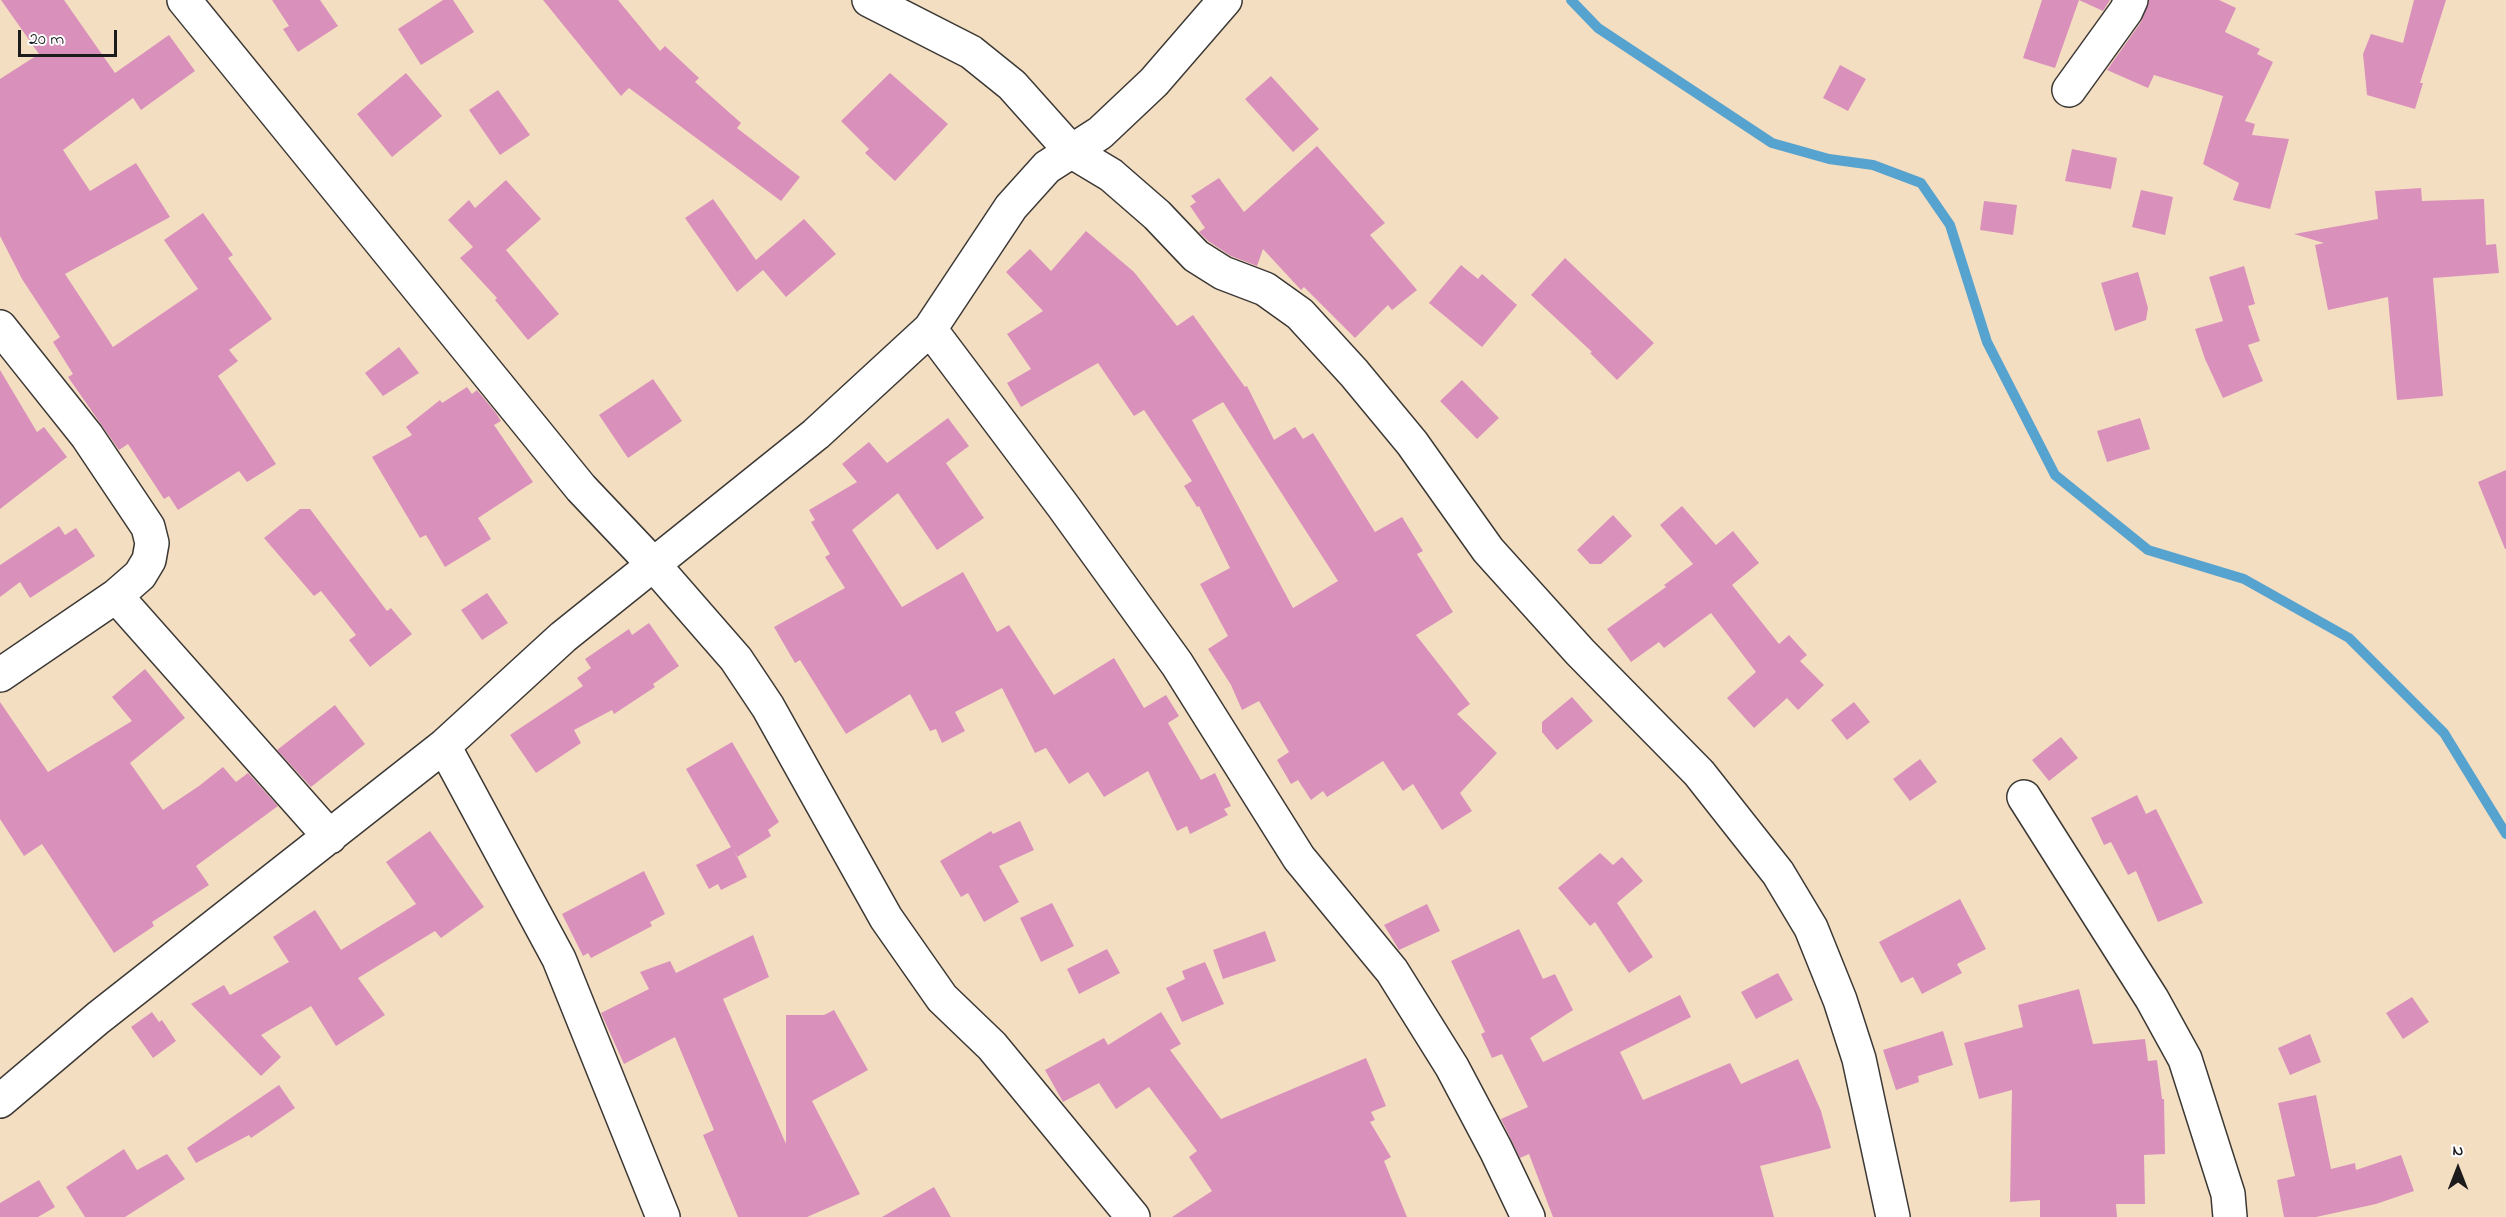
<!DOCTYPE html>
<style>
body{margin:0}
#map{position:relative;width:2506px;height:1217px;overflow:hidden;background:#f4dec2;font-family:"Indie Flower",sans-serif}
canvas{display:block}
.north{position:absolute;left:2428px;top:1139px;width:60px;height:60px;-webkit-text-stroke:4px #fff;paint-order:stroke;rotate:0deg;font-size:16px;font-weight:700;line-height:24px;text-align:center;color:#1c1c1c}
.north::after{content:'';display:block;margin:auto;width:21px;height:27px;background:#1c1c1c;clip-path:polygon(50% 0,100% 100%,50% 72%,0 100%)}
.scale{position:absolute;left:18px;top:30px;width:99px;height:27px;box-sizing:border-box;border:3px solid #1c1c1c;border-top:0;padding-left:8px;font-size:18px;line-height:21px;white-space:nowrap;color:#1c1c1c;-webkit-text-stroke:4px #fff;paint-order:stroke}
</style>
<div id="map">
<canvas width="2506" height="1217"></canvas>
<div class="north">N</div>
<div class="scale">20 m</div>
</div>
<script>
const ctx = document.querySelector('canvas').getContext('2d');
ctx.lineJoin = 'round';
function strokePath(path, color, width, dash) { ctx.strokeStyle = color; ctx.lineWidth = width; ctx.lineCap = dash ? 'butt' : 'round'; ctx.setLineDash(dash || []); ctx.stroke(path); }
function fill(path, color) { ctx.fillStyle = color; ctx.fill(path, 'evenodd'); }
const stream = new Path2D(`
 M 1571,0 L 1598,28 L 1772,143 L 1829,159 L 1873,165 L 1921,183 L 1950,225 L 1987,342 L 2055,475 L 2148,550 L 2244,579 L 2349,638 L 2444,733 L 2506,834`);
const building = new Path2D(`
 M 1,0 L 64,0 L 115,73 L 169,35 L 195,71 L 141,110 L 133,98 L 63,150 L 90,191 L 136,163 L 170,217 L 65,274 L 113,347 L 198,289 L 164,240 L 203,213 L 233,255 L 228,258 L 272,319 L 229,350 L 238,361 L 218,376 L 276,464 L 247,482 L 239,471 L 178,510 L 169,496 L 164,499 L 128,444 L 119,450 L 68,377 L 73,374 L 53,342 L 60,337 L 22,279 L 0,236 L 0,79 L 39,54 Z
 M 272,0 L 320,0 L 338,26 L 298,52 L 283,29 L 289,26 Z
 M 443,0 L 453,0 L 474,32 L 421,65 L 398,29 Z
 M 543,0 L 618,0 L 660,51 L 665,46 L 699,78 L 695,82 L 741,123 L 737,128 L 800,177 L 781,201 L 629,88 L 621,96 Z
 M 2042,0 L 2110,0 L 2103,11 L 2079,0 L 2055,68 L 2023,58 Z
 M 2149,0 L 2219,0 L 2236,8 L 2225,32 L 2260,49 L 2257,54 L 2273,62 L 2245,121 L 2255,124 L 2252,135 L 2289,139 L 2270,209 L 2233,200 L 2239,183 L 2203,164 L 2223,96 L 2154,75 L 2148,88 L 2107,70 L 2141,22 Z
 M 2414,0 L 2446,0 L 2420,83 L 2423,83 L 2415,109 L 2367,95 L 2363,54 L 2371,34 L 2403,43 Z
 M 1840,65 L 1866,79 L 1848,111 L 1823,98 Z
 M 406,73 L 442,116 L 392,157 L 357,114 Z
 M 890,73 L 948,124 L 895,181 L 865,153 L 869,149 L 841,121 Z
 M 1271,76 L 1319,129 L 1293,152 L 1245,99 Z
 M 498,90 L 530,135 L 500,155 L 469,110 Z
 M 1317,146 L 1385,223 L 1370,235 L 1417,290 L 1392,310 L 1388,305 L 1355,338 L 1304,287 L 1301,290 L 1263,249 L 1257,266 L 1231,256 L 1208,241 L 1199,232 L 1205,228 L 1190,206 L 1196,202 L 1191,196 L 1219,178 L 1244,212 Z
 M 2072,149 L 2117,158 L 2111,189 L 2065,181 Z
 M 506,180 L 541,219 L 506,250 L 559,314 L 528,340 L 495,300 L 497,298 L 460,258 L 473,247 L 448,220 L 469,200 L 475,208 Z
 M 2421,188 L 2422,201 L 2484,199 L 2486,245 L 2496,244 L 2499,273 L 2433,278 L 2443,396 L 2397,400 L 2388,297 L 2328,310 L 2315,245 L 2324,243 L 2294,234 L 2378,219 L 2375,191 Z
 M 2141,190 L 2173,197 L 2165,235 L 2132,227 Z
 M 713,199 L 756,260 L 804,219 L 836,254 L 786,297 L 763,270 L 737,292 L 685,218 Z
 M 1984,201 L 2017,205 L 2013,235 L 1980,230 Z
 M 1086,231 L 1134,272 L 1177,326 L 1193,315 L 1245,387 L 1247,386 L 1274,440 L 1295,427 L 1303,439 L 1313,433 L 1375,532 L 1402,517 L 1423,551 L 1417,554 L 1453,612 L 1416,635 L 1470,704 L 1457,714 L 1497,753 L 1460,793 L 1472,811 L 1442,830 L 1413,784 L 1403,791 L 1383,761 L 1327,797 L 1323,791 L 1311,800 L 1298,780 L 1291,784 L 1277,760 L 1289,752 L 1259,701 L 1242,710 L 1231,685 L 1208,649 L 1228,636 L 1200,584 L 1230,568 L 1199,506 L 1197,507 L 1184,486 L 1192,481 L 1144,410 L 1134,416 L 1098,363 L 1021,407 L 1007,383 L 1031,369 L 1007,334 L 1043,311 L 1006,272 L 1030,249 L 1051,271 ZM 1223,402 L 1338,581 L 1293,608 L 1192,420 Z
 M 1565,258 L 1654,343 L 1617,380 L 1590,353 L 1592,352 L 1531,295 Z
 M 1461,265 L 1478,279 L 1482,274 L 1517,305 L 1482,347 L 1429,303 Z
 M 2244,266 L 2255,304 L 2248,306 L 2260,341 L 2248,345 L 2263,381 L 2223,398 L 2205,359 L 2195,329 L 2223,321 L 2209,277 Z
 M 2138,272 L 2148,308 L 2146,320 L 2115,331 L 2101,283 Z
 M 399,347 L 419,373 L 383,396 L 365,373 Z
 M 0,370 L 37,432 L 44,427 L 67,457 L 0,509 Z
 M 653,379 L 682,421 L 628,458 L 599,415 Z
 M 1462,380 L 1499,418 L 1477,439 L 1440,401 Z
 M 467,387 L 472,394 L 477,390 L 496,413 L 501,421 L 494,425 L 533,482 L 478,518 L 491,539 L 445,567 L 426,535 L 420,538 L 372,457 L 412,435 L 406,427 L 440,400 L 442,403 Z
 M 948,418 L 969,446 L 946,463 L 984,518 L 937,550 L 898,493 L 852,530 L 902,607 L 963,572 L 997,632 L 1009,625 L 1054,695 L 1114,658 L 1144,708 L 1166,695 L 1179,716 L 1168,723 L 1201,780 L 1215,773 L 1231,806 L 1224,809 L 1228,815 L 1190,834 L 1187,826 L 1177,831 L 1148,771 L 1104,797 L 1088,772 L 1069,784 L 1046,748 L 1035,753 L 1002,688 L 955,712 L 965,731 L 942,743 L 936,729 L 930,731 L 910,694 L 846,734 L 800,660 L 795,663 L 774,627 L 845,588 L 825,557 L 830,554 L 811,522 L 815,520 L 809,510 L 857,482 L 842,464 L 869,442 L 887,463 Z
 M 2140,418 L 2150,449 L 2107,462 L 2097,431 Z
 M 2506,470 L 2506,549 L 2505,549 L 2478,482 Z
 M 1682,506 L 1716,545 L 1733,531 L 1759,563 L 1732,585 L 1779,644 L 1789,635 L 1807,655 L 1800,661 L 1824,685 L 1798,710 L 1787,698 L 1754,728 L 1727,698 L 1756,672 L 1711,613 L 1664,648 L 1659,642 L 1631,662 L 1607,629 L 1666,587 L 1664,585 L 1693,564 L 1660,525 Z
 M 300,509 L 310,509 L 387,611 L 391,608 L 412,634 L 370,667 L 349,640 L 356,635 L 321,591 L 314,596 L 264,538 Z
 M 1613,515 L 1632,536 L 1601,564 L 1590,564 L 1577,550 Z
 M 59,526 L 65,535 L 76,528 L 95,556 L 30,598 L 20,582 L 0,597 L 0,565 Z
 M 487,593 L 508,623 L 482,640 L 461,610 Z
 M 649,623 L 679,666 L 653,684 L 655,687 L 614,714 L 612,710 L 574,730 L 581,743 L 536,773 L 510,735 L 583,686 L 577,678 L 591,668 L 585,659 L 629,629 L 632,635 Z
 M 145,669 L 185,718 L 130,763 L 163,810 L 199,786 L 223,767 L 236,782 L 248,773 L 278,806 L 196,866 L 209,885 L 152,922 L 154,926 L 114,953 L 42,844 L 24,856 L 0,819 L 0,702 L 48,772 L 132,721 L 112,697 Z
 M 1572,697 L 1593,721 L 1557,750 L 1542,732 L 1542,722 Z
 M 1854,702 L 1870,722 L 1847,740 L 1831,720 Z
 M 335,705 L 365,744 L 311,787 L 277,750 Z
 M 2061,737 L 2078,758 L 2049,781 L 2032,760 Z
 M 732,742 L 779,822 L 768,830 L 771,836 L 737,857 L 733,848 L 747,877 L 721,890 L 718,884 L 709,889 L 696,865 L 731,847 L 686,769 Z
 M 1920,759 L 1937,782 L 1910,801 L 1893,779 Z
 M 2137,795 L 2146,814 L 2156,809 L 2203,903 L 2158,922 L 2136,871 L 2128,875 L 2111,842 L 2104,845 L 2091,818 Z
 M 1020,821 L 1034,850 L 999,866 L 1019,902 L 984,922 L 968,893 L 961,897 L 940,861 L 991,831 L 993,834 Z
 M 430,831 L 484,907 L 441,938 L 435,931 L 358,978 L 385,1015 L 336,1046 L 311,1006 L 261,1035 L 281,1057 L 261,1076 L 191,1004 L 224,985 L 230,995 L 289,962 L 273,937 L 315,910 L 341,950 L 416,904 L 386,862 Z
 M 1600,853 L 1613,865 L 1622,857 L 1643,881 L 1617,903 L 1653,957 L 1629,973 L 1595,922 L 1590,926 L 1558,888 Z
 M 644,871 L 665,914 L 650,922 L 652,926 L 591,958 L 588,953 L 583,956 L 562,914 Z
 M 1960,899 L 1986,949 L 1957,964 L 1962,973 L 1922,994 L 1913,977 L 1901,983 L 1879,942 Z
 M 1052,903 L 1074,946 L 1041,962 L 1020,918 Z
 M 1427,904 L 1440,931 L 1399,950 L 1384,925 Z
 M 1519,929 L 1543,979 L 1555,974 L 1573,1010 L 1530,1038 L 1543,1062 L 1680,995 L 1691,1017 L 1620,1052 L 1643,1100 L 1730,1063 L 1741,1084 L 1798,1059 L 1821,1111 L 1831,1148 L 1760,1166 L 1774,1217 L 1553,1217 L 1529,1154 L 1520,1158 L 1501,1119 L 1528,1107 L 1502,1054 L 1492,1058 L 1481,1034 L 1485,1032 L 1451,961 Z
 M 1265,931 L 1276,961 L 1223,979 L 1213,950 Z
 M 753,935 L 769,977 L 723,999 L 786,1144 L 786,1015 L 824,1015 L 834,1010 L 868,1070 L 812,1101 L 860,1194 L 807,1217 L 738,1217 L 703,1135 L 714,1130 L 675,1037 L 624,1064 L 601,1013 L 649,989 L 640,972 L 670,961 L 676,973 Z
 M 1107,949 L 1120,973 L 1079,994 L 1067,969 Z
 M 1205,962 L 1224,1004 L 1182,1022 L 1166,988 L 1185,979 L 1182,971 Z
 M 1778,973 L 1793,1000 L 1756,1019 L 1741,992 Z
 M 2079,989 L 2093,1044 L 2145,1039 L 2148,1061 L 2157,1060 L 2162,1099 L 2164,1099 L 2165,1154 L 2144,1155 L 2145,1204 L 2116,1204 L 2117,1217 L 2040,1217 L 2040,1200 L 2010,1202 L 2012,1090 L 1979,1099 L 1964,1043 L 2023,1027 L 2018,1005 Z
 M 2412,997 L 2429,1022 L 2403,1039 L 2386,1013 Z
 M 152,1012 L 159,1022 L 162,1020 L 176,1041 L 153,1058 L 131,1027 Z
 M 1161,1012 L 1181,1044 L 1170,1050 L 1221,1119 L 1366,1058 L 1386,1106 L 1371,1112 L 1375,1120 L 1370,1122 L 1391,1157 L 1384,1161 L 1407,1217 L 1172,1217 L 1212,1191 L 1189,1157 L 1197,1151 L 1149,1087 L 1116,1109 L 1099,1083 L 1063,1102 L 1045,1070 L 1104,1038 L 1108,1045 Z
 M 1943,1031 L 1953,1065 L 1918,1076 L 1919,1082 L 1896,1090 L 1883,1050 Z
 M 2310,1034 L 2321,1062 L 2290,1075 L 2278,1048 Z
 M 279,1085 L 295,1108 L 251,1138 L 249,1135 L 196,1163 L 187,1148 Z
 M 2316,1095 L 2331,1169 L 2355,1163 L 2356,1170 L 2401,1155 L 2414,1191 L 2376,1204 L 2316,1217 L 2284,1217 L 2277,1180 L 2295,1176 L 2278,1103 Z
 M 124,1149 L 137,1170 L 167,1154 L 185,1179 L 125,1217 L 85,1217 L 66,1187 Z
 M 39,1180 L 55,1207 L 38,1217 L 0,1217 L 0,1203 Z
 M 934,1187 L 951,1217 L 882,1217 Z`);
const street = new Path2D(`
 M 184,0 L 581,488 L 654,565 L 736,659 L 768,707 L 886,918 L 942,998 L 992,1046 L 1133,1217
 M 869,0 L 971,52 L 1012,85 L 1071,151 L 1111,175 L 1157,215 L 1196,256 L 1223,273 L 1265,289 L 1300,314 L 1354,373 L 1412,443 L 1488,550 L 1580,652 L 1699,773 L 1778,873 L 1811,928 L 1840,1000 L 1859,1059 L 1893,1217
 M 2069,90 L 2126,11 L 2131,0
 M 0,327 L 87,436 L 148,527 L 152,543 L 149,560 L 140,575 L 116,596 L 0,675
 M 930,329 L 1063,506 L 1177,664 L 1299,858 L 1392,971 L 1452,1067 L 1496,1150 L 1528,1217
 M 116,596 L 330,837
 M 444,746 L 559,959 L 663,1217
 M 2024,797 L 2152,999 L 2185,1059 L 2228,1194 L 2230,1217
 M 0,1101 L 98,1018 L 444,746 L 563,637 L 816,434 L 930,329 L 1011,207 L 1047,167 L 1100,133 L 1154,82 L 1225,0`);
strokePath(stream, '#57a3cf', 10);
fill(building, '#d991bb');
strokePath(street, '#3c3935', 36);
strokePath(street, '#fff', 33);
</script>
